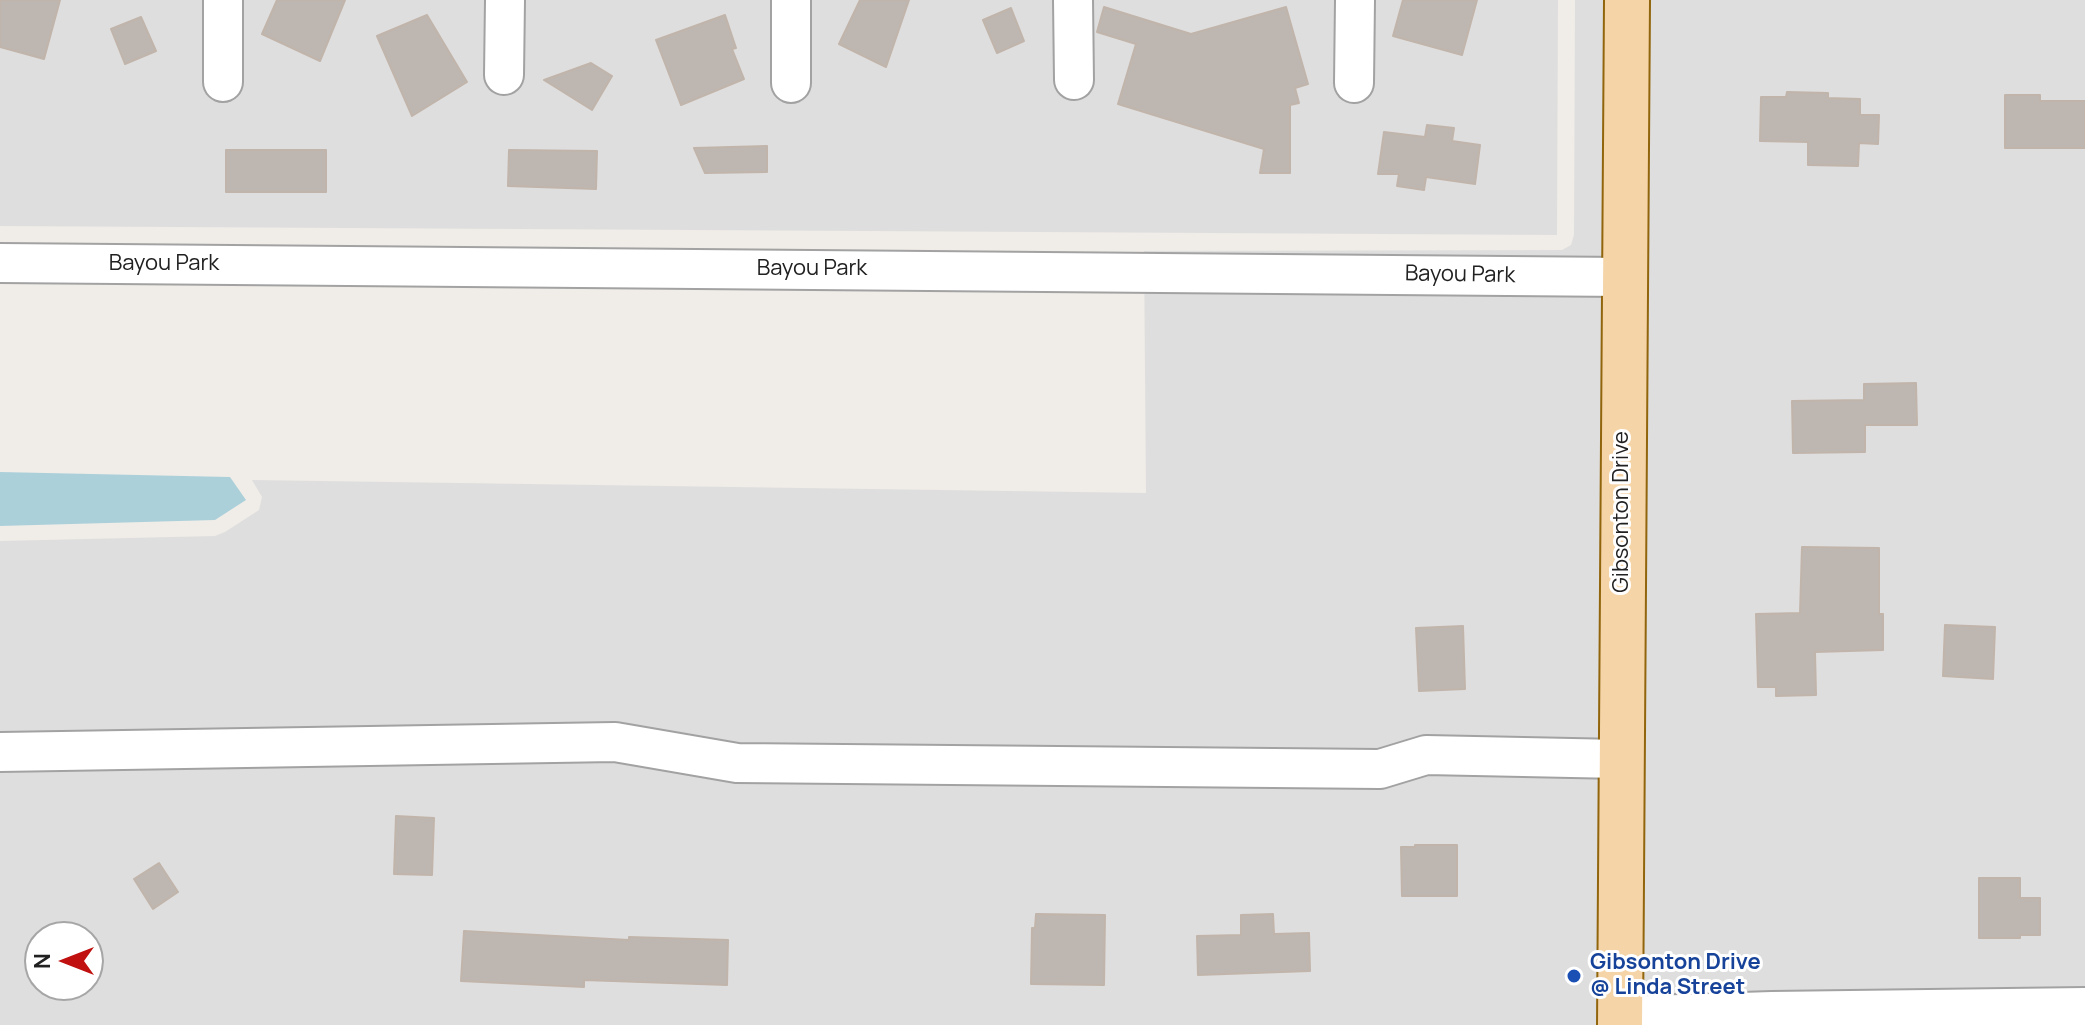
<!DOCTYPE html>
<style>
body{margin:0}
#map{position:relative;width:2085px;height:1025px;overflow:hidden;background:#f0ede8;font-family:Manrope,sans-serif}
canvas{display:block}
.north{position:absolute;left:24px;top:921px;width:80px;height:80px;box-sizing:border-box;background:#fff;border:2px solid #a6a6a6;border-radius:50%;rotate:270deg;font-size:22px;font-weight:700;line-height:32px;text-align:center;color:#212121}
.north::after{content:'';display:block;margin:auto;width:28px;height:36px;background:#c11010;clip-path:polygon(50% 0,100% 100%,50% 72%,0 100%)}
</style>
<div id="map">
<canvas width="2085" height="1025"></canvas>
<div class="north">N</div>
</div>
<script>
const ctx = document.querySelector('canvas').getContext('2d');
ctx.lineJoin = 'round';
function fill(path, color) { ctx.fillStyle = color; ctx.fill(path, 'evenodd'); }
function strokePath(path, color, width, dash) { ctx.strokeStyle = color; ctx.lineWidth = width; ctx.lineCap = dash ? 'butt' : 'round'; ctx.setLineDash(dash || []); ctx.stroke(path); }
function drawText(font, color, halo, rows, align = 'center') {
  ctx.font = font + ' Manrope,sans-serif'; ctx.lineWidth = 6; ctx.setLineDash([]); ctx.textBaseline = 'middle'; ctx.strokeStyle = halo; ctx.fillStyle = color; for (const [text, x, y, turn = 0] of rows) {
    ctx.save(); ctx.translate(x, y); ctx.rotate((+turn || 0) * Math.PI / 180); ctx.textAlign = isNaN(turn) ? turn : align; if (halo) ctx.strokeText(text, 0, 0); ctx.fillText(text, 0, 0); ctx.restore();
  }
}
const residential = new Path2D(`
 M 0,0 L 1558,0 L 1557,235 L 0,226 Z
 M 1575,0 L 1607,0 L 1600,1025 L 0,1025 L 0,541 L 215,536 L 225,532 L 259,510 L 262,497 L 252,480 L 1146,493 L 1144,251 L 1562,250 L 1571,245 L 1574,235 ZM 40,937 L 88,937 L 88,985 L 40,985 Z
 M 1647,0 L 2085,0 L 2085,989 L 1640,997 Z`);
const water = new Path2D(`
 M 0,472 L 230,477 L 246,500 L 215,520 L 0,526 Z`);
const building = new Path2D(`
 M 0,0 L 60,0 L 44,59 L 0,47 Z
 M 277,0 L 345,0 L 320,61 L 262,34 Z
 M 860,0 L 909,0 L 886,67 L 839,44 Z
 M 1403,0 L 1477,0 L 1462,55 L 1393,36 Z
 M 1104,7 L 1191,34 L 1286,7 L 1308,84 L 1295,88 L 1299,103 L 1290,105 L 1290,173 L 1260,173 L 1264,149 L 1118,104 L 1136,44 L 1097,32 Z
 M 1011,8 L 1024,41 L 997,53 L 983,20 Z
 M 427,15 L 467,82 L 412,116 L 377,36 Z
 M 725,15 L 736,48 L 732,49 L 744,79 L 681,105 L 656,40 Z
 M 141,17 L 156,51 L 125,64 L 111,29 Z
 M 591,63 L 612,76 L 592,110 L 544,80 Z
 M 1787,92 L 1828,93 L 1828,98 L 1860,99 L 1860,115 L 1879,115 L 1878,144 L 1859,143 L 1858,166 L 1808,165 L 1808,142 L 1760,141 L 1761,97 L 1786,97 Z
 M 2005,95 L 2040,95 L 2040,101 L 2085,101 L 2085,148 L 2005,148 Z
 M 1427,125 L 1454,128 L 1452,141 L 1480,145 L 1475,184 L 1426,177 L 1424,190 L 1397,186 L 1399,174 L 1378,174 L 1384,132 L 1425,137 Z
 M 767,146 L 767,172 L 705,173 L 694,148 Z
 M 226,150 L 326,150 L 326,192 L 226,192 Z
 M 509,150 L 597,151 L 596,189 L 508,186 Z
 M 1916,383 L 1917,425 L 1865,425 L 1865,452 L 1793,453 L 1792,401 L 1864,400 L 1864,384 Z
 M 1802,547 L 1879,548 L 1879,614 L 1883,614 L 1883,650 L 1815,652 L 1816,695 L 1776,696 L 1776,687 L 1758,687 L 1756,614 L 1800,613 Z
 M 1945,625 L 1995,627 L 1993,679 L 1943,676 Z
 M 1463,626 L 1465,689 L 1419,691 L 1416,628 Z
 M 396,816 L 434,818 L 432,875 L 394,874 Z
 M 1415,845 L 1457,845 L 1457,896 L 1402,896 L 1401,847 L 1415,847 Z
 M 159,863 L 178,892 L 153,909 L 134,879 Z
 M 1979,878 L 2020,878 L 2020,898 L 2040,898 L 2040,935 L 2020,935 L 2020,938 L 1979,938 Z
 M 1036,914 L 1105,915 L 1104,985 L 1031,984 L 1032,928 L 1035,928 Z
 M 1273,914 L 1274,934 L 1309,933 L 1310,971 L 1198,975 L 1197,936 L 1241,935 L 1241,915 Z
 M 464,931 L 629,940 L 629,937 L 728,940 L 727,985 L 584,980 L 584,987 L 461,981 Z`);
const minor = new Path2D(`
 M 791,0 L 791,83
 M 1073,0 L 1074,80
 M 504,75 L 505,0
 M 223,82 L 223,0
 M 1354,83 L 1355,0
 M 0,263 L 1624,277
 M 0,752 L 615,742 L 737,763 L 1380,769 L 1426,755 L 1620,759
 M 1620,1016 L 1772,1011 L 2085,1007`);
const major = new Path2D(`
 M 1620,1025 L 1627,0`);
const markers = [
 [1574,976,8,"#1a4fb4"]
];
const streetNames = [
 ["Bayou Park",164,264],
 ["Bayou Park",812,269],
 ["Bayou Park",1460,275,1],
 ["Gibsonton Drive",1622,512,-90]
];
const transitNames = [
 ["Gibsonton Drive",1590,963],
 ["@ Linda Street",1590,988]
];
fill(residential, '#dfdede');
fill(water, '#acd0da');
fill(building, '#beb7b1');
strokePath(building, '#c1b5ab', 2);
strokePath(minor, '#a2a2a2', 42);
strokePath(major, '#91650c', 48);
strokePath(minor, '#fff', 38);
strokePath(major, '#f5d4a8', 44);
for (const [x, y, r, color] of markers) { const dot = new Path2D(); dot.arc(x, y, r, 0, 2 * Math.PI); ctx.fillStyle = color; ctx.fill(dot); strokePath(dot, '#fff', 3); }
drawText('22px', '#212121', '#fff', streetNames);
drawText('bold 22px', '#164399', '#fff', transitNames, 'left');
</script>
